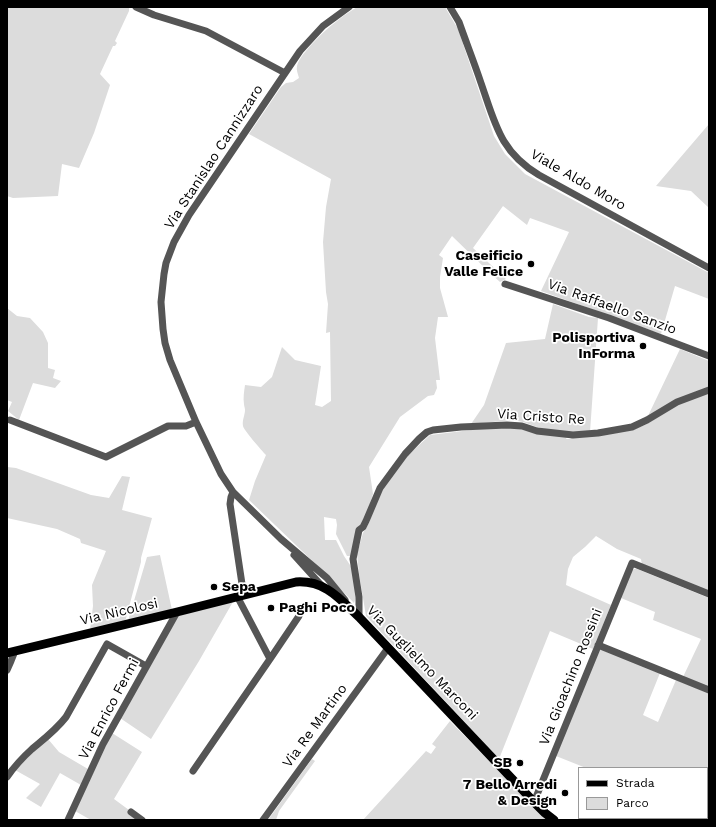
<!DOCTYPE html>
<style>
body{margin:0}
#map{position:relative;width:716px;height:827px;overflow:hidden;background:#fff;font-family:"Work Sans",sans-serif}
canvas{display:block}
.frame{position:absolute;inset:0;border:8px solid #000;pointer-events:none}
.legend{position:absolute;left:578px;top:767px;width:130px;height:52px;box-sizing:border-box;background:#fff;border:1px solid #999;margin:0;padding:5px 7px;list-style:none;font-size:12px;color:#000}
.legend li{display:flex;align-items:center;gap:8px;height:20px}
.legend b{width:20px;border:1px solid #999}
</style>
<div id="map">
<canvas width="716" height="827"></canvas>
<div class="frame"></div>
<ul class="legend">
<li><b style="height:5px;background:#000"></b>Strada</li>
<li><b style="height:11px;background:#dcdcdc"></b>Parco</li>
</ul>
</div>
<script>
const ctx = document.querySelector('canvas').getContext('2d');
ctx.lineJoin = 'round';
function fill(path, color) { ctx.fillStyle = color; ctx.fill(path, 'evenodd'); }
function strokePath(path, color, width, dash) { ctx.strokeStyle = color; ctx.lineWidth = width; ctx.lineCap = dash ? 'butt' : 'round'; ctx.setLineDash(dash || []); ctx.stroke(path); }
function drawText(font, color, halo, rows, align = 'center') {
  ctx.font = font + ' "Work Sans",sans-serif'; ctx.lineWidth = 3.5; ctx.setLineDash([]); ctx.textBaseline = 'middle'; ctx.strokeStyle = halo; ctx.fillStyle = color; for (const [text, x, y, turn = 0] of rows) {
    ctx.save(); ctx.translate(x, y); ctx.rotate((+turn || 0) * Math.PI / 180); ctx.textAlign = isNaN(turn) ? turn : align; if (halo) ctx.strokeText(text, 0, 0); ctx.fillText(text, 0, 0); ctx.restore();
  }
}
const green = new Path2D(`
 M 7,7 L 129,7 L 129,11 L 115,41 L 117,43 L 115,46 L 113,46 L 100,74 L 110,85 L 94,133 L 79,168 L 62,164 L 58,196 L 13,198 L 7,196 Z
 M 357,7 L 445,7 L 458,29 L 494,136 L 505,154 L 525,174 L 709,273 L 709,299 L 675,286 L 661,334 L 541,291 L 569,232 L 530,218 L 527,225 L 503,206 L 473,248 L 506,279 L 500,282 L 489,272 L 452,236 L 439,255 L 443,258 L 440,277 L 440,288 L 448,317 L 438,317 L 435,338 L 440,380 L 436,380 L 437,388 L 434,395 L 428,396 L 400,417 L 369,467 L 373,494 L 365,520 L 352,556 L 347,556 L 336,534 L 337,525 L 336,519 L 324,517 L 325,540 L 336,540 L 344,556 L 352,568 L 356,597 L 354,603 L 327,575 L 249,500 L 255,481 L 266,455 C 262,451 243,429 243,426 C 242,420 245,415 245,410 C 245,408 244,406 244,404 C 243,398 244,392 245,385 L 261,387 L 272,377 L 282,347 L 295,360 L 321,366 L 315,405 L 322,407 L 331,401 L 330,332 L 326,333 L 328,304 L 326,292 L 323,242 L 326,207 L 331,179 L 249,134 L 281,87 L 286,83 L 293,82 L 299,78 C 298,74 296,70 297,66 C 299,58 306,51 311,45 C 326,29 339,18 357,7 Z
 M 709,124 L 709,208 L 691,191 L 656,186 Z
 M 553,304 L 589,317 L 598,318 L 590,432 L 576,432 L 553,431 L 537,427 L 523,422 L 513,420 L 471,424 L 484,405 L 506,343 L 545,339 Z
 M 7,308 L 17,316 L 30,318 L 43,332 L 48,343 L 48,368 L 55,370 L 53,378 L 61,381 L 55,388 L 33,383 L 19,420 L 8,411 L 12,402 L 7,400 Z
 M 680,349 L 709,361 L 709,388 L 647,418 Z
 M 709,392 L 709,592 L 642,565 L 641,559 L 617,549 L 596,536 L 585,547 L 573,557 L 568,569 L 566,585 L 611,605 L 593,649 L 550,631 L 499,759 L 366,616 L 359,574 L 357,554 L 363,533 L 369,523 L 377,499 L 381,489 L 406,457 L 430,435 L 479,429 L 518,428 L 567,437 L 566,439 L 570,439 L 572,437 L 633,430 L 645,425 L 677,405 Z
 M 7,467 L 16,468 L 91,495 L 109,498 L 122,476 L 130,477 L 122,510 L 152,518 L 141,558 L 141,562 L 125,622 L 90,630 L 93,606 L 92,585 L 106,551 L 81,543 L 80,539 L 57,529 L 7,518 Z
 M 160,555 L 172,610 L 128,621 L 147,557 Z
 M 634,569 L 637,569 L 709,598 L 709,688 L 683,677 L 701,639 L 653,620 L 655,612 L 621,598 L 631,571 Z
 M 234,600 L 199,661 L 151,739 L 120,718 L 178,616 Z
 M 598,648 L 660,673 L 643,715 L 658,722 L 676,680 L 709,693 L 709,820 L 669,820 L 669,818 L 707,818 L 707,768 L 586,768 L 556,756 Z
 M 450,721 L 540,813 L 548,820 L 363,820 L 426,751 L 431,754 L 436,747 L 432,744 Z
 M 112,733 L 142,752 L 114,799 L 129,810 L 127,813 L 138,820 L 91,820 L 75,811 Z
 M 48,739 L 59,752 L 88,769 L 81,785 L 60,773 L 41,807 L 26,798 L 40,784 L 15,770 L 19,765 Z
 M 312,759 L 315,761 L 279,811 L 276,820 L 268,820 Z`);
const minor = new Path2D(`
 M 136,7 L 154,15 L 206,31 L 285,73
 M 450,7 L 459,22 C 466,42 474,62 481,83 C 495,123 500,152 539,175 L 709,268
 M 505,284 L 609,318 L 709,356
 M 10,420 L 106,457 L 168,426 L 186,426 L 196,422
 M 233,492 L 281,539 L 327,578 L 345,600
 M 294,555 L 322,586
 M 244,594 L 242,584 L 230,504 L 231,497 L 233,492 L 221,474 L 196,422 L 170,360 L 165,343 L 163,329 L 161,302 L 164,274 L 166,263 L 174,242 L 189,215 L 300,51 L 323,26 L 349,7
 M 359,617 L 359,597 L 353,559 L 359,530 L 363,527 L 366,521 L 380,488 L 405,454 L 419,439 L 427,432 L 433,430 L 461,427 L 507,425 L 522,426 L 537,431 L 573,435 L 598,433 L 632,427 L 647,420 L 677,402 L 709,390
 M 598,645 L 709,690
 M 270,659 L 299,616
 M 7,670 L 11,661 L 15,651
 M 193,771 L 270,659 L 237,596
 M 7,777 C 14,767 22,758 32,749 C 44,739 56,730 66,717 L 107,644 L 146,666
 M 534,802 L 632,563 L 709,594
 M 131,812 L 142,820
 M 68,820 L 103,744 L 177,612
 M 263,820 L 388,648`);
const major = new Path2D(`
 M 7,653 L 177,612 L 296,582 C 325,580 340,599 359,617 L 534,802 L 545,813 L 554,820`);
const markers = [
 [531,264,4,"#000"],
 [643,346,4,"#000"],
 [214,587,4,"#000"],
 [271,608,4,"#000"],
 [520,763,4,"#000"],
 [565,793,4,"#000"]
];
const streetNames = [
 ["Via Stanislao Cannizzaro",214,157,-57],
 ["Viale Aldo Moro",578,180,30],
 ["Via Raffaello Sanzio",612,307,20],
 ["Via Cristo Re",541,417,4],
 ["Via Nicolosi",119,612,-13],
 ["Via Guglielmo Marconi",422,663,46],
 ["Via Gioachino Rossini",571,677,-68],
 ["Via Enrico Fermi",109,709,-62],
 ["Via Re Martino",315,726,-54]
];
const poiNames = [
 ["Caseificio",523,256],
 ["Valle Felice",523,272],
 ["Polisportiva",635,338],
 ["InForma",635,354],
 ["Sepa",222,587,"left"],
 ["Paghi Poco",279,608,"left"],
 ["SB",512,763],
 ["7 Bello Arredi",557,785],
 ["& Design",557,801]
];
fill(green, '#dcdcdc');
strokePath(minor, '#555', 7);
strokePath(major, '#000', 9);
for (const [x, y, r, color] of markers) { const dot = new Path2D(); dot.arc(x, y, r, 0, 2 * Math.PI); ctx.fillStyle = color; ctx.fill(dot); strokePath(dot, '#fff', 1.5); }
drawText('14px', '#000', '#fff', streetNames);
drawText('bold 14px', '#000', '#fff', poiNames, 'right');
</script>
